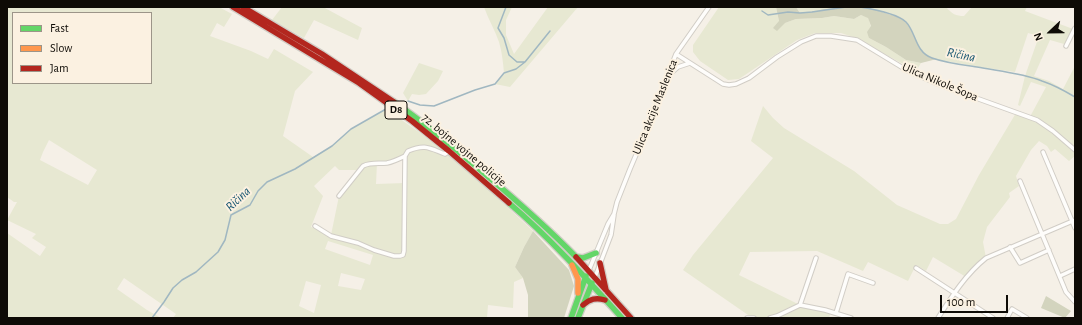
<!DOCTYPE html>
<meta charset="utf-8">
<style>
body{margin:0}
#map{position:relative;width:1082px;height:325px;overflow:hidden;background:#f5f0e7;font-family:"Alegreya Sans",sans-serif}
canvas{display:block}
.frame{position:absolute;inset:0;border:8px solid #0e0b06;pointer-events:none}
.legend{position:absolute;left:12px;top:12px;width:140px;height:72px;box-sizing:border-box;background:#fbf1e1;border:1px solid #9c9589;margin:0;padding:5px 7px;list-style:none;font-size:12px;color:#0e0b06}
.legend li{display:flex;align-items:center;gap:8px;height:20px}
.legend b{width:20px;border:1px solid #9c9589}
.north{position:absolute;left:1030px;top:12px;width:40px;height:40px;-webkit-text-stroke:3px #fbf1e1;paint-order:stroke;rotate:248deg;font-size:11px;font-weight:700;line-height:16px;text-align:center;color:#0e0b06}
.north::after{content:'';display:block;margin:auto;width:14px;height:18px;background:#0e0b06;clip-path:polygon(50% 0,100% 100%,50% 72%,0 100%)}
.scale{position:absolute;left:940px;top:295px;width:68px;height:18px;box-sizing:border-box;border:2px solid #0e0b06;border-top:0;padding-left:5px;font-size:12px;line-height:14px;white-space:nowrap;color:#0e0b06;-webkit-text-stroke:3px #fbf1e1;paint-order:stroke}
</style>
<div id="map">
<canvas width="1082" height="325"></canvas>
<div class="frame"></div>
<ul class="legend">
<li><b style="height:5px;background:#63d668"></b>Fast</li>
<li><b style="height:5px;background:#ff974d"></b>Slow</li>
<li><b style="height:5px;background:#b3261e"></b>Jam</li>
</ul>
<div class="north">N</div>
<div class="scale">100 m</div>
</div>
<script>
const ctx = document.querySelector('canvas').getContext('2d');
ctx.lineJoin = 'round';
function fill(path, color) { ctx.fillStyle = color; ctx.fill(path, 'evenodd'); }
function strokePath(path, color, width, dash) { ctx.strokeStyle = color; ctx.lineWidth = width; ctx.lineCap = dash ? 'butt' : 'round'; ctx.setLineDash(dash || []); ctx.stroke(path); }
function drawText(font, color, halo, rows, align = 'center') {
  ctx.font = font + ' "Alegreya Sans",sans-serif'; ctx.lineWidth = 4; ctx.setLineDash([]); ctx.textBaseline = 'middle'; ctx.strokeStyle = halo; ctx.fillStyle = color; for (const [text, x, y, turn = 0] of rows) {
    ctx.save(); ctx.translate(x, y); ctx.rotate((+turn || 0) * Math.PI / 180); ctx.textAlign = isNaN(turn) ? turn : align; if (halo) ctx.strokeText(text, 0, 0); ctx.fillText(text, 0, 0); ctx.restore();
  }
}
const green = new Path2D(`
 M 7,7 L 219,7 L 232,14 L 224,27 L 217,23 L 210,36 L 251,51 L 268,59 L 274,49 L 313,72 L 295,91 L 283,136 L 313,157 L 332,146 L 351,129 L 386,109 L 436,144 L 477,179 L 533,231 L 524,247 L 515,267 L 523,278 L 514,282 L 513,308 L 488,305 L 487,318 L 173,318 L 176,314 L 124,278 L 117,289 L 147,310 L 161,318 L 7,318 L 7,233 L 40,256 L 46,247 L 32,238 L 36,234 L 7,220 L 17,202 L 14,202 L 7,197 ZM 13,13 L 151,13 L 151,83 L 13,83 ZM 49,140 L 97,170 L 88,185 L 40,160 L 43,152 ZM 405,156 L 405,183 L 376,184 L 377,163 L 387,163 ZM 335,166 L 339,170 L 358,170 L 339,196 L 331,235 L 311,227 L 323,196 L 314,186 ZM 328,241 L 373,255 L 370,265 L 325,249 ZM 341,273 L 365,279 L 361,290 L 338,286 ZM 306,281 L 321,285 L 314,313 L 299,306 Z
 M 282,7 L 323,7 L 362,28 L 358,40 L 314,20 L 304,38 L 272,20 Z
 M 484,7 L 512,7 L 506,20 L 506,35 L 514,54 L 548,7 L 578,7 L 510,87 L 495,84 L 504,73 C 503,62 502,52 499,42 C 495,30 488,19 484,7 Z
 M 719,7 L 776,7 L 779,21 L 785,23 L 796,19 L 822,18 L 834,16 L 854,19 L 861,15 L 868,17 L 871,27 L 869,38 L 886,47 L 906,60 L 921,63 L 916,71 L 853,37 L 841,33 L 815,33 L 797,40 L 739,79 L 728,80 L 700,61 L 693,52 L 693,45 Z
 M 796,7 L 846,7 L 800,13 Z
 M 860,7 L 946,7 C 952,14 956,16 964,16 L 972,7 L 1027,7 L 1025,11 L 1073,29 L 1064,44 L 1050,40 L 1034,76 L 1049,81 L 1063,89 L 1075,66 L 1075,156 L 1069,161 L 1055,149 L 1051,152 L 1047,146 L 1039,141 L 1031,150 L 1016,176 L 1019,186 L 1009,193 L 1010,197 L 987,227 L 983,242 L 986,258 L 966,277 L 933,257 L 926,271 L 916,265 L 908,281 L 868,262 L 863,271 L 817,251 L 750,252 L 739,275 L 800,305 L 831,312 L 829,318 L 777,318 L 777,316 L 770,318 L 751,317 L 683,270 L 693,255 L 773,158 L 751,141 L 763,106 L 773,118 L 784,128 L 854,171 L 897,205 L 940,224 L 948,224 L 956,219 L 979,175 L 1016,113 L 1029,118 L 1032,113 L 1046,87 L 1031,82 L 1020,106 L 1018,105 L 1025,76 L 1039,36 L 1028,33 L 1015,72 C 994,69 972,66 951,62 C 945,61 936,60 930,57 C 916,50 916,36 909,25 C 901,14 873,9 860,7 Z
 M 419,63 L 443,71 L 438,81 L 426,94 L 419,95 L 412,94 L 408,101 L 403,93 Z`);
const forest = new Path2D(`
 M 776,7 L 796,7 L 800,13 C 820,11 841,5 861,7 C 871,8 879,11 888,14 C 896,16 905,19 909,26 C 918,40 917,55 937,59 L 921,63 L 906,60 L 886,47 L 869,38 L 867,32 L 871,26 L 868,18 L 861,15 L 854,19 L 834,16 L 822,18 L 796,19 L 785,23 L 777,31 L 773,28 L 779,21 Z
 M 533,231 L 569,270 L 574,286 L 564,318 L 528,318 L 528,295 L 523,278 L 515,267 L 524,247 Z
 M 1046,296 L 1071,311 L 1065,318 L 1041,308 Z`);
const stream = new Path2D(`
 M 506,7 L 498,28 L 504,38 L 509,55 L 517,62 L 525,62
 M 860,7 C 872,9 898,14 906,22 C 916,32 915,52 932,58 C 946,63 963,65 977,67 C 998,71 1022,73 1042,81 C 1054,85 1065,91 1075,97
 M 762,11 L 768,15 L 788,12 L 800,13 L 812,12 L 846,7
 M 408,101 L 420,105 L 434,106 L 475,90 L 495,84 L 504,73 L 516,69 L 525,62 L 550,31
 M 152,318 L 164,302 L 173,288 L 182,280 L 196,272 L 218,252 L 225,240 L 231,215 L 250,205 L 258,191 L 267,182 L 295,169 L 332,146 L 351,129 L 386,109`);
const street = new Path2D(`
 M 1066,46 L 1075,28
 M 676,54 L 723,84 L 729,85 L 736,84 L 749,78 L 777,57 L 801,42 L 816,36 L 831,36 L 857,40 L 908,71 L 940,85 L 1037,120 L 1053,131 L 1075,150
 M 669,75 L 678,67 L 690,63
 M 1043,152 L 1075,228
 M 1020,181 L 1066,292 L 1075,302
 M 339,196 L 363,166 C 371,162 379,164 387,163 C 393,162 399,159 405,156
 M 315,226 L 331,236 L 358,243 L 374,250 L 394,256 L 400,256 L 403,255 L 404,251 L 405,156 L 408,151 C 425,144 429,148 445,154 L 449,151
 M 1010,247 L 1020,263 L 1049,250
 M 916,268 L 993,318
 M 589,270 L 608,224 L 614,214 L 617,202 L 630,169 L 647,129 L 676,54 L 709,7
 M 1060,276 L 1075,269
 M 595,277 L 611,235 L 614,215
 M 800,305 L 825,310 L 851,318
 M 800,305 L 816,258
 M 836,313 L 848,274 L 873,283
 M 747,318 L 754,318
 M 770,318 L 777,316 L 800,305
 M 938,318 C 952,296 966,274 986,258 L 1075,220
 M 1007,318 L 1012,309 L 1027,318`);
const fast = new Path2D(`
 M 394,102 C 426,124 456,149 485,174 C 517,201 547,227 576,257
 M 509,203 C 550,238 586,278 622,318
 M 576,257 L 583,258 L 596,253
 M 571,318 L 586,276
 M 578,318 L 592,283`);
const slow = new Path2D(`
 M 572,265 L 578,279 L 578,293`);
const jam = new Path2D(`
 M 233,7 L 359,83 L 412,121 L 449,151 L 509,203
 M 243,7 L 322,54 L 394,102
 M 576,257 L 631,318
 M 600,263 L 606,290
 M 583,305 C 590,299 596,297 605,300`);
const shields = [
 [396,110,22]
];
const shieldNames = [
 ["D8",396,110]
];
const streetNames = [
 ["Ulica Nikole Šopa",940,82,23],
 ["Ulica akcije Maslenica",655,107,-68],
 ["72. bojne vojne policije",464,150,40]
];
const waterNames = [
 ["Ričina",961,55,12],
 ["Ričina",238,199,-43]
];
fill(green, '#e7e8d2');
fill(forest, '#d3d4be');
strokePath(stream, '#a0b7c1', 1.5);
strokePath(street, '#d1cdc6', 5.5);
strokePath(fast, '#d1cdc6', 8);
strokePath(slow, '#d1cdc6', 8);
strokePath(jam, '#d1cdc6', 8);
strokePath(street, '#fefdfb', 3.5);
strokePath(fast, '#63d668', 5.5);
strokePath(slow, '#ff974d', 5.5);
strokePath(jam, '#b3261e', 5.5);
for (const [x, y, w] of shields) { const box = new Path2D(); box.roundRect(x - w / 2, y - 9, w, 18, 3); ctx.fillStyle = '#fbf1e1'; ctx.fill(box); strokePath(box, '#0e0b06', 1); }
drawText('bold 11px', '#0e0b06', null, shieldNames);
drawText('12px', '#0e0b06', '#fbf1e1', streetNames);
drawText('italic 13px', '#145470', '#fbf1e1', waterNames);
</script>
